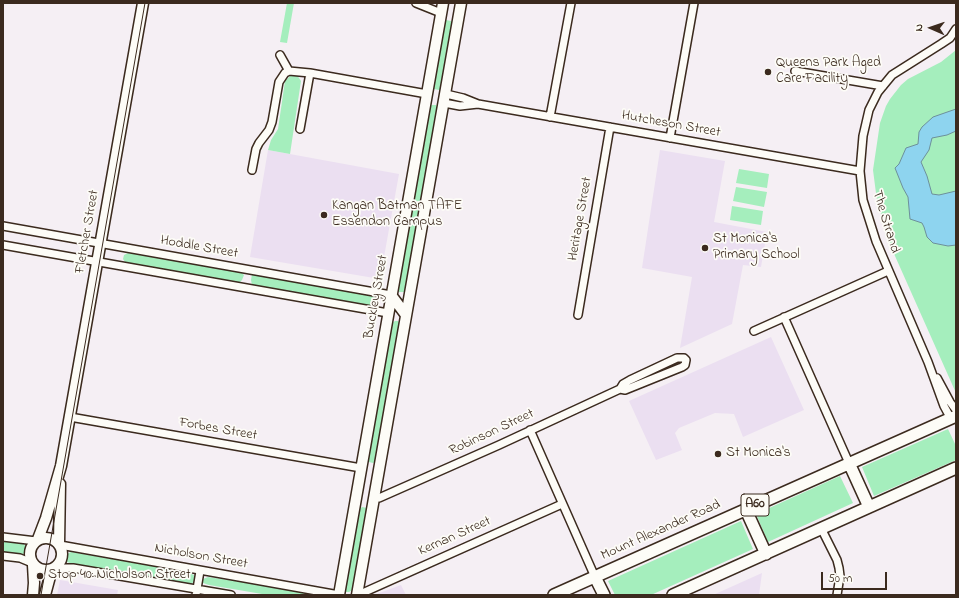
<!DOCTYPE html>
<style>
body{margin:0}
#map{position:relative;width:959px;height:598px;overflow:hidden;background:#f5eff4;font-family:"Indie Flower",sans-serif}
canvas{display:block}
.frame{position:absolute;inset:0;border:4px solid #3b2a1e;pointer-events:none}
.north{position:absolute;left:911px;top:8px;width:40px;height:40px;-webkit-text-stroke:3px #fdfcf7;paint-order:stroke;rotate:272deg;font-size:11px;font-weight:700;line-height:16px;text-align:center;color:#3b2a1e}
.north::after{content:'';display:block;margin:auto;width:14px;height:18px;background:#3b2a1e;clip-path:polygon(50% 0,100% 100%,50% 72%,0 100%)}
.scale{position:absolute;left:821px;top:572px;width:66px;height:18px;box-sizing:border-box;border:2px solid #3b2a1e;border-top:0;padding-left:5px;font-size:12px;line-height:14px;white-space:nowrap;color:#3b2a1e;-webkit-text-stroke:3px #fdfcf7;paint-order:stroke}
</style>
<div id="map">
<canvas width="959" height="598"></canvas>
<div class="frame"></div>
<div class="north">N</div>
<div class="scale">50 m</div>
</div>
<script>
const c = document.querySelector('canvas').getContext('2d');
c.lineJoin = 'round';
function paint(path, color) {
  c.fillStyle = color;
  c.fill(path, 'evenodd');
}
function poly(rows) {
  const path = new Path2D();
  for (const r of rows) {
    if (r.length === 3) {
      path.moveTo(r[0] + r[2], r[1]);
      path.arc(r[0], r[1], r[2], 0, 2 * Math.PI);
      continue;
    }
    path.moveTo(r[0], r[1]);
    for (let i = 2; i < r.length; i += 2) path.lineTo(r[i], r[i + 1]);
  }
  return path;
}
function stroke(path, color, width, dash) {
  c.strokeStyle = color;
  c.lineWidth = width;
  c.lineCap = dash ? 'butt' : 'round';
  c.setLineDash(dash || []);
  c.stroke(path);
}
function write(font, color, halo, rows, align = 'center') {
  c.font = font + ' "Indie Flower",sans-serif';
  c.lineWidth = 3.5;
  c.setLineDash([]);
  c.textBaseline = 'middle';
  c.strokeStyle = halo;
  c.fillStyle = color;
  for (const [text, x, y, turn = 0] of rows) {
    c.save();
    c.translate(x, y);
    c.rotate((+turn || 0) * Math.PI / 180);
    c.textAlign = isNaN(turn) ? turn : align;
    if (halo) c.strokeText(text, 0, 0);
    c.fillText(text, 0, 0);
    c.restore();
  }
}
paint(poly([
 [268,150,399,174,380,279,250,257],
 [660,150,725,161,714,222,767,232,761,267,743,265,732,324,680,348,692,277,642,268],
 [771,337,804,410,743,437,734,414,715,413,679,428,675,433,682,450,656,460,629,401],
 [762,573,759,595,713,595],
 [60,580,118,590,117,595,57,595],
 [401,585,406,595,374,595]
]), '#ebdff1');
paint(poly([
 [287,3,294,3,287,43,280,42],
 [446,20,451,21,453,25,442,87,439,90,434,89,432,85,444,21],
 [956,50,956,393,891,247,877,201,873,170,880,123,886,106,890,99,901,85,908,79,941,62],
 [291,75,297,75,301,81,290,154,268,150,271,140,278,129,285,81],
 [432,105,436,105,438,109,406,289,404,292,399,292,397,288,428,108],
 [739,169,769,174,767,188,736,183],
 [736,187,767,192,764,207,733,201],
 [732,206,763,211,761,225,730,220],
 [128,253,241,272,244,275,242,280,239,283,125,262,123,259,124,255],
 [252,274,257,274,373,295,375,299,374,304,369,306,252,285,251,280],
 [395,321,398,321,401,325,377,461,373,463,369,462,367,459,391,324],
 [948,429,956,446,956,460,874,496,862,467],
 [840,476,853,503,768,542,756,514],
 [362,507,367,508,369,512,353,590,349,592,346,592,344,588,357,511],
 [741,521,753,549,651,595,615,595,608,581],
 [3,540,24,544,26,548,25,553,20,555,3,552],
 [71,552,189,572,195,576,195,581,191,584,70,563,67,562,65,559,67,554],
 [208,577,324,594,268,595,209,585,203,583,203,579]
]), '#a5eebd');
const water = poly([
 [956,109,956,131,947,135,932,138,929,150,921,162,927,176,932,194,939,195,956,191,956,245,948,246,933,243,927,237,924,227,922,223,910,219,908,197,903,188,895,168,899,164,906,148,918,144,919,132,922,127,933,117,956,109]
]);
paint(water, '#8ed4ef');
stroke(water, '#6d909b', 1);
const street = poly([
 [416,3,441,13],
 [280,55,289,71],
 [795,71,883,86],
 [446,94,463,98,478,104,860,171],
 [444,103,460,106,478,104],
 [550,117,571,3],
 [300,129,310,73],
 [670,138,694,3],
 [252,170,256,149,259,143,269,130,272,122,279,82,285,73,289,71,310,73,427,94],
 [3,226,391,295],
 [3,245,388,313],
 [578,315,610,127],
 [784,317,849,463],
 [754,331,888,271],
 [937,378,950,402,956,410],
 [70,417,361,468],
 [951,419,944,406,928,362,876,241,863,200,860,171,863,136,869,110,878,92,892,75,941,44,950,38,956,29],
 [530,430,595,577],
 [374,498,379,498,499,445,620,389,625,390,682,367,685,365,686,360,684,358,677,358,630,380,623,384,620,389],
 [821,528,837,560,839,568,840,576,837,595],
 [3,537,36,541],
 [60,545,339,595],
 [3,556,20,558,32,563],
 [54,568,73,568,231,595],
 [196,595,200,571],
 [358,595,562,504]
]);
const secondary = poly([
 [391,295,406,315],
 [46,554,16],
 [38,539,46,518,61,466,143,3],
 [59,544,60,484],
 [33,565,34,583,33,595],
 [45,595,52,569],
 [339,595,443,3],
 [357,595,461,3]
]);
const primary = poly([
 [849,463,869,507],
 [746,510,766,554],
 [595,577,604,595],
 [554,595,956,416],
 [673,595,956,468]
]);
stroke(street, '#3b2a1e', 10);
stroke(secondary, '#3b2a1e', 13);
stroke(primary, '#3b2a1e', 14);
stroke(street, '#fdfcf7', 7);
stroke(secondary, '#fdfcf7', 10);
stroke(primary, '#fdfcf7', 11);
stroke(poly([
 [41,595,145,3]
]), '#3b2a1e', 1);
for (const [x, y, r, color] of [
 [768,72,4,"#3b2a1e"],
 [324,215,4,"#3b2a1e"],
 [705,248,4,"#3b2a1e"],
 [718,454,4,"#3b2a1e"],
 [40,576,4,"#3b2a1e"]
]) {
  const dot = new Path2D();
  dot.arc(x, y, r, 0, 2 * Math.PI);
  c.fillStyle = color;
  c.fill(dot);
  stroke(dot, '#fdfcf7', 1.5);
}
for (const [x, y, w] of [
 [755,505,28]
]) {
  const box = new Path2D();
  box.roundRect(x - w / 2, y - 11, w, 22, 3);
  c.fillStyle = '#fdfcf7';
  c.fill(box);
  stroke(box, '#3b2a1e', 1);
}
write('bold 13px', '#3b2a1e', null, [
 ["A60",755,505]
]);
write('14px', '#3b2a1e', '#fdfcf7', [
 ["Queens Park Aged",776,64],
 ["Care Facility",776,80],
 ["Kangan Batman TAFE",332,207],
 ["Essendon Campus",332,223],
 ["St Monica's",713,240],
 ["Primary School",713,256],
 ["St Monica's",726,454],
 ["Stop 40: Nicholson Street",48,576]
], 'left');
write('14px', '#3b2a1e', '#fdfcf7', [
 ["Hutcheson Street",671,125,10],
 ["Heritage Street",581,219,-80],
 ["The Strand",885,222,73],
 ["Fletcher Street",88,232,-80],
 ["Hoddle Street",199,248,10],
 ["Buckley Street",377,297,-80],
 ["Forbes Street",218,430,10],
 ["Robinson Street",492,433,-25],
 ["Mount Alexander Road",661,531,-24],
 ["Kernan Street",455,537,-24],
 ["Nicholson Street",201,557,10]
]);
</script>
